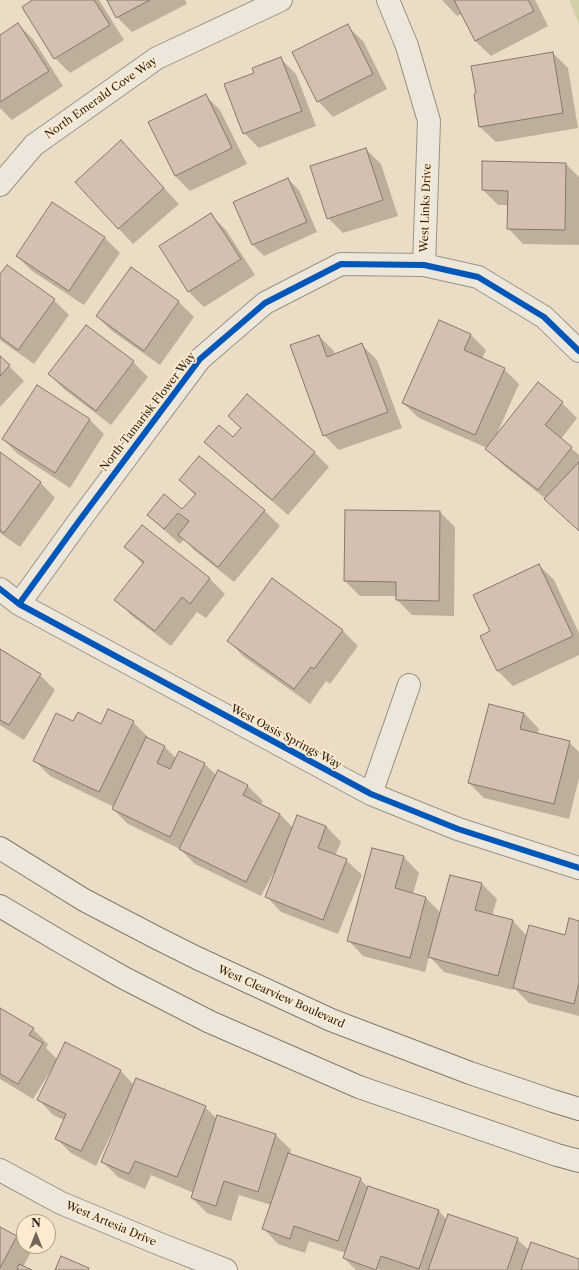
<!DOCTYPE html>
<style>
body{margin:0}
#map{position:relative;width:579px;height:1270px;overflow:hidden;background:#ebddc5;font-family:"Libre Caslon Text",serif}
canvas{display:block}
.north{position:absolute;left:16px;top:1214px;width:40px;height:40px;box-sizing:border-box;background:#fceccf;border:1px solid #ab9c88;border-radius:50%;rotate:0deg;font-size:11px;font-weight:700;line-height:16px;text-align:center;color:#32251d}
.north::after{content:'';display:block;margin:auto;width:14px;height:18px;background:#736558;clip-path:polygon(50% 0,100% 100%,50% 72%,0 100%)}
</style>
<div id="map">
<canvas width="579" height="1270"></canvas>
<div class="north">N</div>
</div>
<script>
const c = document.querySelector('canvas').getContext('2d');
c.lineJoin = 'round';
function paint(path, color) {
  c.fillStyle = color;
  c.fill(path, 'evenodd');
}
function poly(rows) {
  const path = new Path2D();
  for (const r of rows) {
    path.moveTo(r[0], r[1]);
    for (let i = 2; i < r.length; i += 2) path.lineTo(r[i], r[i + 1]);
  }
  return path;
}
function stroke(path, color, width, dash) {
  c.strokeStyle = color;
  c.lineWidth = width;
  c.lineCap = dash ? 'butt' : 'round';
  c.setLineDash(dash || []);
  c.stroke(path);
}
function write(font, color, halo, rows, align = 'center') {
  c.font = font + ' "Libre Caslon Text",serif';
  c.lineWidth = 3.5;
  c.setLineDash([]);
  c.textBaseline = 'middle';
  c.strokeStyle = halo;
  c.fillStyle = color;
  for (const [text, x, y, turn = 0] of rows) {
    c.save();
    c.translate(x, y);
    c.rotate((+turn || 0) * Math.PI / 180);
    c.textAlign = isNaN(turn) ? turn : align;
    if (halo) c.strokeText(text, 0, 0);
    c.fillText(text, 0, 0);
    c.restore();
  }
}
paint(poly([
 [569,0,579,0,579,24]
]), '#d3cfa6');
paint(poly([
 [34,0,99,0,124,40,70,73,55,58],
 [108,0,185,0,187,4,132,32,117,17],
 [442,0,535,0,548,26,491,56,475,41,462,14,457,16],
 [18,24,33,39,63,86,12,120,0,108,0,36],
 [347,26,363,41,387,89,333,117,318,101,294,53],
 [553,53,568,68,578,128,496,142,480,127],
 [281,59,296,74,316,126,259,148,244,133,255,73],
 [205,95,220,110,247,164,190,191,175,176],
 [121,142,179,204,133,244,118,228],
 [366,149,381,164,398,216,343,233,328,218],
 [566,164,579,177,579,245,523,244,508,228,509,205,498,205,483,190],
 [288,179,299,190,317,232,264,256,253,245,235,203],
 [211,215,226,230,255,275,204,307,189,292,160,247],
 [104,237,120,253,84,305,32,271,17,256],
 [131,268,179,302,194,317,160,365,112,331,97,316],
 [0,276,54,300,69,315,34,364,0,340],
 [440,321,471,335,486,350,482,359,504,369,519,384,496,436,562,403,577,418,561,439,579,455,579,531,546,499,502,464,487,448,419,418,403,403],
 [319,336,334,351,335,355,362,345,377,360,402,428,339,450,324,435],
 [0,357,24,381,0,407],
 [133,362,148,377,111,425,64,389,49,374],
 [229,416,314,452,329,467,288,515,221,457,205,442,233,438,242,429],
 [89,419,104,434,70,488,18,454,3,439],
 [0,453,40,482,55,498,20,547,0,533],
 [199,457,265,511,280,526,234,582,194,550,184,539,180,544,164,530,149,515,182,511,195,495,180,480],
 [440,512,455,527,454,616,412,615,397,600,397,596,360,596,345,581],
 [142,526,210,579,225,594,206,618,197,612,171,646,131,615,116,599,143,564,126,547],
 [539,565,554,580,579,633,579,655,513,686,498,671,482,637,491,632],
 [272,580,343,631,358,646,330,684,326,681,310,704,243,656,228,640],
 [0,650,40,675,55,690,24,740,0,725],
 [524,713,539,729,537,735,569,742,579,752,579,778,569,819,484,798,469,783],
 [133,722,148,737,148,739,164,746,176,758,205,764,217,776,219,771,248,786,263,801,261,805,280,814,293,828,326,826,341,842,335,856,346,860,362,875,338,934,281,912,266,896,275,873,274,872,261,896,195,864,180,849,128,824,113,809,114,807,50,776,34,760,73,723,102,725],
 [404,857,419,873,413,894,426,898,441,913,482,884,497,899,492,916,513,921,527,936,565,936,579,922,579,1016,529,1003,514,988,513,990,444,972,429,956,425,972,363,956,348,940],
 [0,1009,33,1029,48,1044,46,1048,57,1059,120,1070,134,1085,205,1107,217,1119,218,1116,276,1135,291,1150,290,1155,360,1179,368,1187,439,1211,447,1220,517,1239,529,1250,579,1260,579,1270,380,1270,361,1263,361,1265,374,1270,356,1270,344,1258,346,1253,309,1241,305,1253,278,1244,263,1228,271,1205,239,1195,231,1221,207,1213,192,1198,194,1193,151,1175,145,1189,118,1177,103,1162,117,1127,115,1126,96,1166,71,1153,56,1138,64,1120,53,1115,38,1099,52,1071,51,1070,33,1099,0,1079],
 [0,1229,16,1237,24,1245,24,1246,31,1252,23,1267,30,1270,0,1270]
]), '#0003');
const building = poly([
 [32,0,94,0,110,25,54,59,22,7,32,0],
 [107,0,150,0,116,18,107,0],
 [454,0,528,0,534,11,475,41,454,0],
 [18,23,49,71,0,102,0,35,18,23],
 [348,24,373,74,317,102,292,52,348,24],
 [553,52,563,113,479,127,474,94,476,93,471,66,553,52],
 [281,57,302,111,243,134,224,84,254,73,252,68,281,57],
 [206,94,232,148,175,176,148,122,206,94],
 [121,140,164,188,118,229,75,182,121,140],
 [366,148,383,200,327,219,310,166,366,148],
 [482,161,566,163,565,230,507,229,508,191,482,190,482,161],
 [288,178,307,222,252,245,233,202,288,178],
 [52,202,105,237,69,291,16,256,52,202],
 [211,213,241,259,188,292,159,246,211,213],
 [7,265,55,299,18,350,0,337,0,274,7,265],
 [131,267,179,301,144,351,96,316,131,267],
 [439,320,471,334,464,350,505,368,475,435,402,403,439,320],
 [86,325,134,361,96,411,48,374,86,325],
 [319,335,327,357,362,343,388,412,323,436,290,345,319,335],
 [0,356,10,365,0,376,0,356],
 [538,382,563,402,545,425,572,447,538,490,485,449,538,382],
 [37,385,90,419,55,473,2,439,37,385],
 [247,394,315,452,272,500,204,442,219,425,233,437,241,428,228,416,247,394],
 [0,452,41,482,4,533,0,530,0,452],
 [199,456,265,510,218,567,178,535,189,521,178,513,164,529,147,515,164,494,182,509,196,494,179,480,199,456],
 [579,462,579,531,544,499,579,462],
 [345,510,440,511,439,601,396,600,396,582,344,581,345,510],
 [142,525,210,578,190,604,182,597,155,631,114,600,144,562,124,547,142,525],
 [539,564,573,636,497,671,480,636,490,631,473,595,539,564],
 [272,578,343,630,314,669,311,667,294,689,227,641,272,578],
 [0,649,41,674,9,725,0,720,0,649],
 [489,704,524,713,520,729,570,741,554,804,468,783,489,704],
 [108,709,134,721,99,792,33,761,56,713,73,721,78,712,101,724,108,709],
 [146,737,165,746,157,763,170,769,179,751,205,763,170,837,112,809,146,737],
 [218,770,248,785,243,795,280,814,246,882,179,849,218,770],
 [297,815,326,826,318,848,347,859,323,920,265,897,297,815],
 [372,848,404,856,395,888,426,897,410,958,347,941,372,848],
 [450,875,482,883,475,910,513,920,498,976,428,957,450,875],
 [569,918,579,921,579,983,574,1004,513,988,529,925,565,935,569,918],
 [0,1008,34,1028,29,1035,43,1043,18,1084,0,1074,0,1008],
 [65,1042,121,1070,81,1151,55,1139,66,1114,37,1100,65,1042],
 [136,1078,206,1106,177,1177,135,1161,129,1174,101,1162,136,1078],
 [217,1115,276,1134,258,1192,224,1181,216,1206,191,1198,217,1115],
 [288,1153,361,1178,338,1241,294,1226,290,1239,262,1229,288,1153],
 [368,1186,439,1210,419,1269,381,1256,376,1270,343,1258,368,1186],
 [448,1214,518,1238,507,1270,428,1270,448,1214],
 [0,1227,17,1236,0,1268,0,1227],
 [531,1242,579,1259,579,1270,521,1270,531,1242],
 [61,1256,89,1268,88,1270,55,1270,61,1256],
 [19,1264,32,1270,17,1270,19,1264]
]);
paint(building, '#d4c0b0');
stroke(building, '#81796c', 1);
const street = poly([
 [388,0,407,46,429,121,424,265],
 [0,185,34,145,157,58,281,0],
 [0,589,19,604,371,794,458,829,579,868],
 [19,604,79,521,200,359,265,303,341,264,424,265,478,277,544,317,579,351],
 [371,794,409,685],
 [0,1170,61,1203,162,1245,226,1270]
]);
const secondary = poly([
 [0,848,84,900,157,938,197,958,331,1020,470,1073,553,1101,579,1109],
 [0,906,66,945,124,978,210,1022,359,1087,557,1155,579,1161]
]);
stroke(street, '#9b9284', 24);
stroke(secondary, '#81796c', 24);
stroke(street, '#ede6da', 22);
stroke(secondary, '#ede6da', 22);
stroke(poly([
 [0,589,19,604,371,794,458,829,579,868],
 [19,604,79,521,200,359,265,303,341,264,424,265,478,277,544,317,579,351]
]), '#0057b8', 6);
write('11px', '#32251d', '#fceccf', [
 ["North Emerald Cove Way",101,98,-35],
 ["West Links Drive",426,208,-88],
 ["North Tamarisk Flower Way",148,412,-52],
 ["West Oasis Springs Way",286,737,28],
 ["West Clearview Boulevard",281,997,24],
 ["West Artesia Drive",111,1224,23]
]);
</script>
